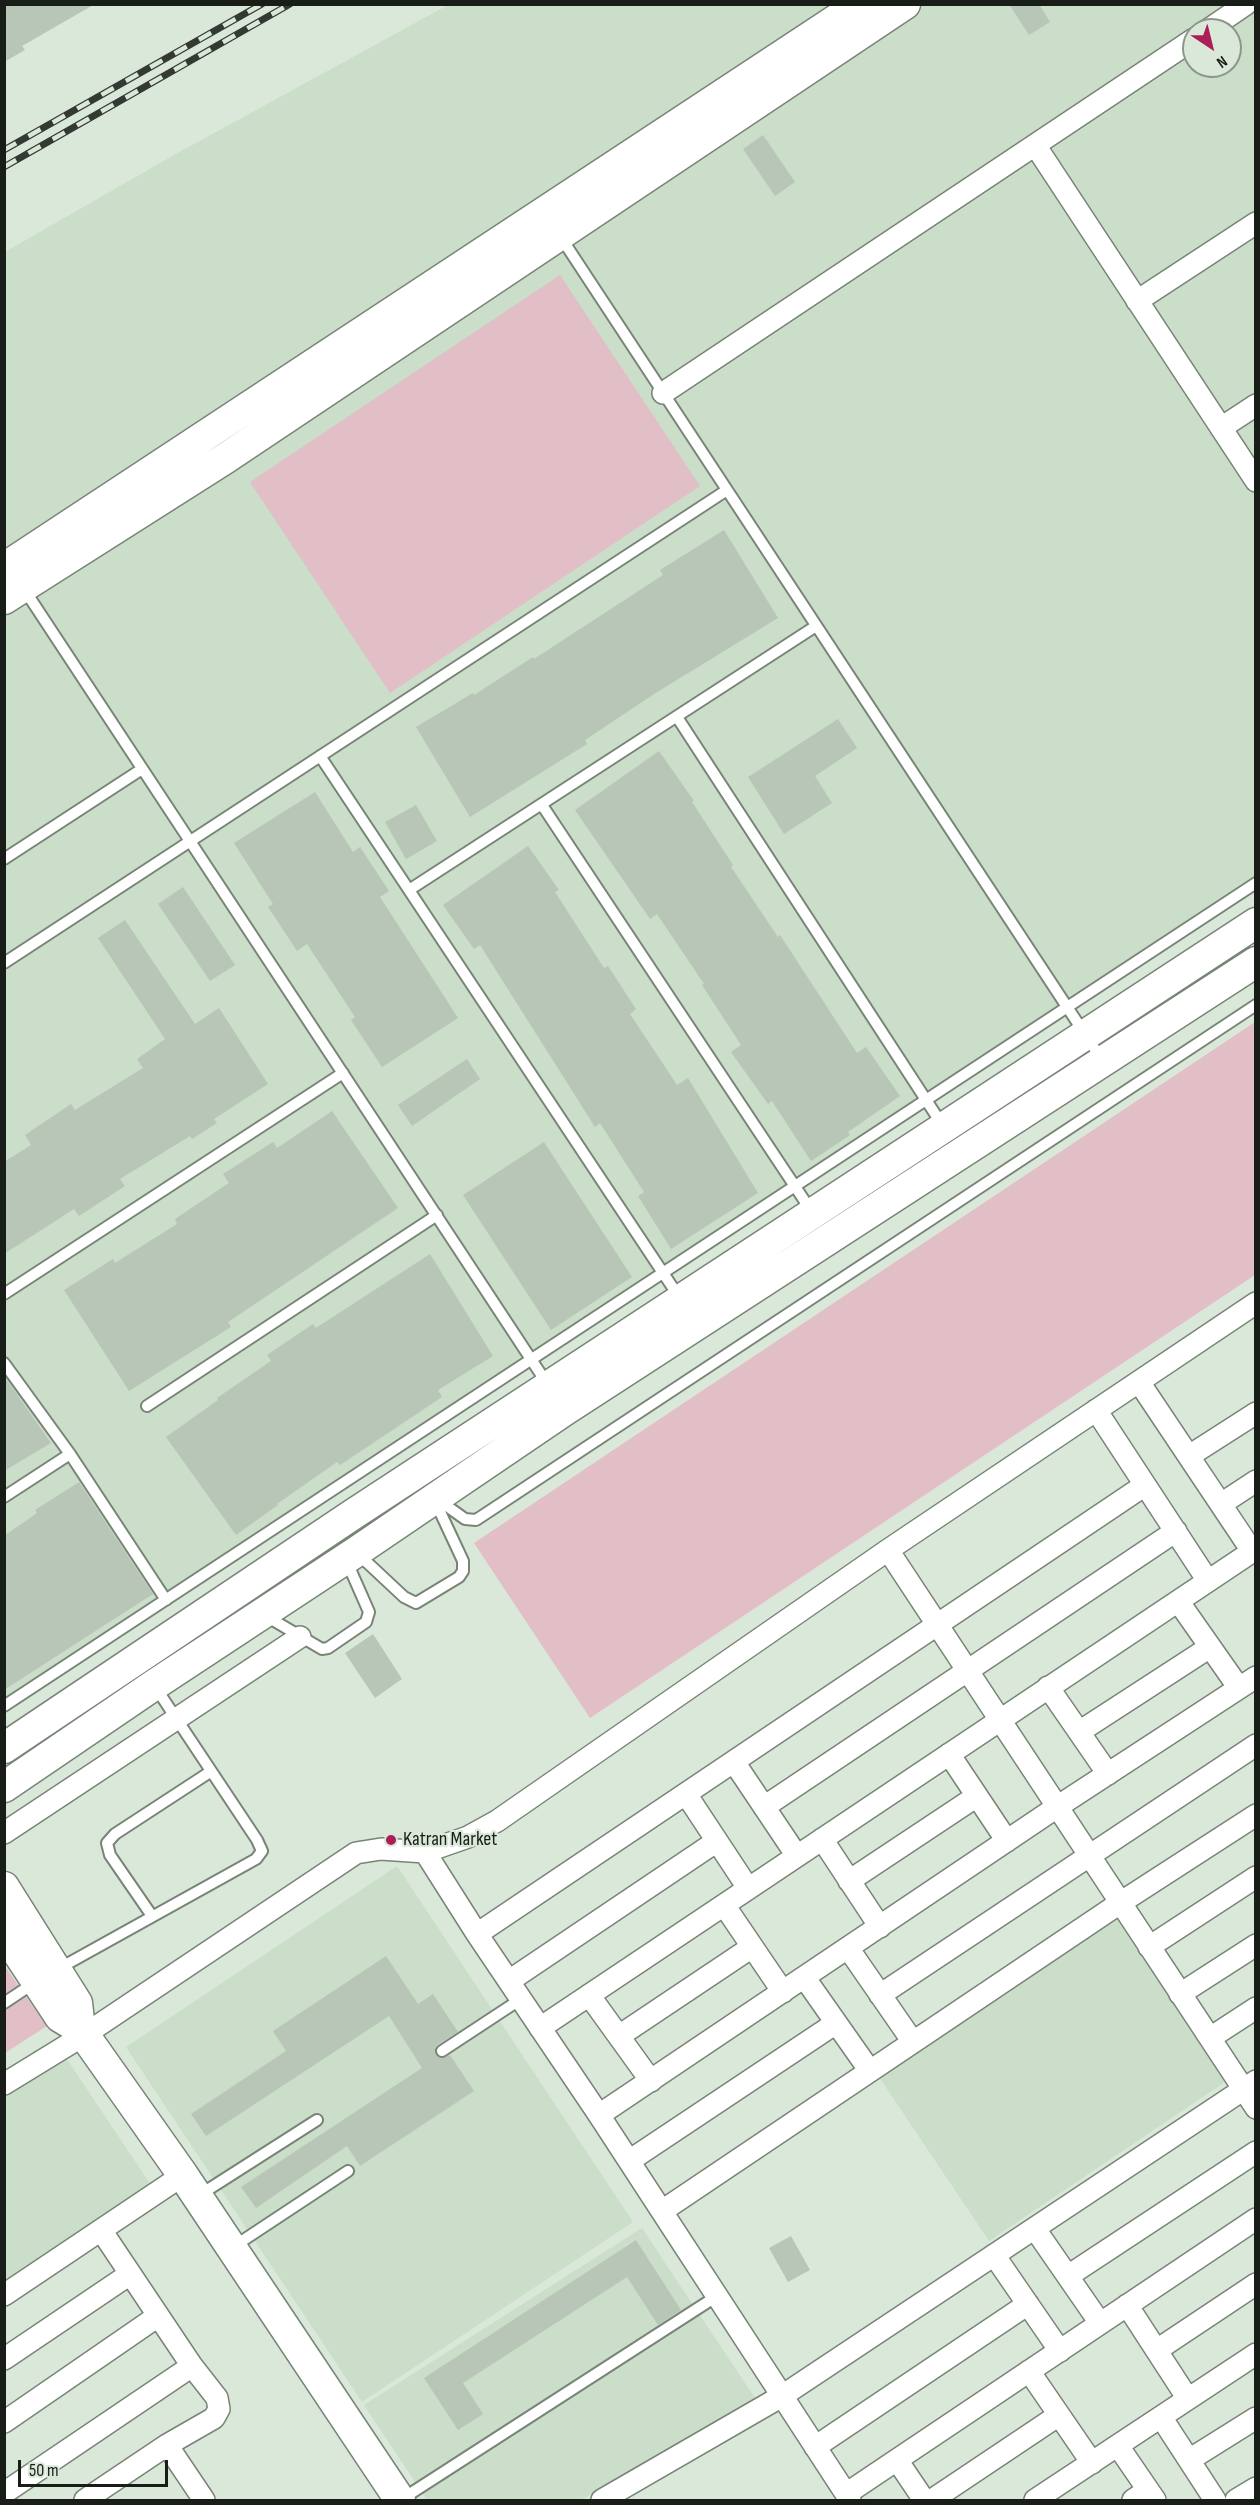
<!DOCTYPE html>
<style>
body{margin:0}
#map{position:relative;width:1260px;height:2505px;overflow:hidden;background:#dae8d9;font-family:"Sofia Sans Condensed",sans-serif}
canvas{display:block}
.frame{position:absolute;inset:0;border:6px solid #181d17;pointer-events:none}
.north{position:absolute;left:1182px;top:18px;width:60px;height:60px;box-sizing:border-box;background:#dae8d9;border:2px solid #8c978b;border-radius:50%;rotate:145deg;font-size:16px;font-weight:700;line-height:24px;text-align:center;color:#181d17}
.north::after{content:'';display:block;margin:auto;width:21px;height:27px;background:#ac1e58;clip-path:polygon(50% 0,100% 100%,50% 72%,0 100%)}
.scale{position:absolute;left:18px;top:2460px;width:150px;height:27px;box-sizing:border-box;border:3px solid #181d17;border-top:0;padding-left:8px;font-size:18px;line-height:21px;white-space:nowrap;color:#181d17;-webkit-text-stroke:4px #dae8d9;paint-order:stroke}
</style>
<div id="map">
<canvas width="1260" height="2505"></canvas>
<div class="frame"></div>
<div class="north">N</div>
<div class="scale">50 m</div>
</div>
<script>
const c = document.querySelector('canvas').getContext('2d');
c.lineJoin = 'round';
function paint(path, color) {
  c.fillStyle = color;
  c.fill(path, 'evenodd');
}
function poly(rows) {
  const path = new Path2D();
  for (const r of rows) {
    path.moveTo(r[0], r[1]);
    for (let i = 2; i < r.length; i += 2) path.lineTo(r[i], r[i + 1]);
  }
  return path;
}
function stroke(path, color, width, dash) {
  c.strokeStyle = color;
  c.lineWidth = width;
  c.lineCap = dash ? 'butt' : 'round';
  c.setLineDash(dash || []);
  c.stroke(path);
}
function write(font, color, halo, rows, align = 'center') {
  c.font = font + ' "Sofia Sans Condensed",sans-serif';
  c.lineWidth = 4.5;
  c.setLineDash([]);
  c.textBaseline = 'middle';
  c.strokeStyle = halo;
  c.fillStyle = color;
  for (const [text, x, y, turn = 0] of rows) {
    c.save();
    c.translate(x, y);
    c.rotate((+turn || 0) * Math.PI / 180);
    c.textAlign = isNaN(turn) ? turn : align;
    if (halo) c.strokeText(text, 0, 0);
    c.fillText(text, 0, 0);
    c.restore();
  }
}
paint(poly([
 [448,5,1255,5,1255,875,5,1702,5,252,174,155],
 [1194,30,1230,30,1230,66,1194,66],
 [397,1866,633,2222,362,2402,126,2047],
 [1116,1913,1228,2080,989,2241,877,2074],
 [64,2055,153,2188,5,2286,5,2094],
 [642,2228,757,2401,581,2500,427,2500,364,2405]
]), '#cadec9');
paint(poly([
 [560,275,700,486,390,693,250,482],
 [1255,1022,1255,1275,590,1718,474,1543],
 [4,1965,47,2026,5,2053,4,2053]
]), '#e2bec6');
paint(poly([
 [4,4,95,4,22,46,25,50,4,62],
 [1009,4,1039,4,1050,22,1029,35],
 [763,135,795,182,775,196,743,149],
 [724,530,778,618,654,694,585,740,587,744,470,817,416,727,473,693,474,695,533,657,534,659,663,575,660,570],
 [838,719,857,748,815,776,832,803,784,834,748,777],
 [659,751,694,801,692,802,733,865,731,867,778,937,780,935,857,1053,866,1047,900,1096,848,1132,850,1135,811,1161,772,1101,768,1104,731,1052,741,1045,702,985,704,984,657,914,650,919,575,810],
 [315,792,353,852,360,847,389,891,380,897,458,1018,382,1067,351,1020,355,1017,307,944,297,951,268,907,273,904,234,843],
 [416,805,437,841,406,859,385,822],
 [528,846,559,890,555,892,604,968,608,966,636,1009,630,1014,677,1085,688,1078,758,1193,671,1249,638,1196,644,1192,600,1123,595,1127,480,945,474,949,443,905],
 [183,887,235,965,210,981,158,904],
 [125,920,195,1024,219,1008,268,1084,214,1119,217,1123,192,1139,190,1136,120,1179,125,1186,79,1216,74,1209,4,1254,4,1162,31,1145,25,1135,71,1104,75,1110,143,1068,137,1059,165,1039,98,938],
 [467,1059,480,1079,412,1126,398,1105],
 [332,1111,398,1208,228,1322,231,1327,129,1391,64,1290,113,1259,115,1263,177,1224,175,1219,229,1183,223,1174,273,1142,277,1148],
 [544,1142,632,1277,551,1330,463,1195],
 [430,1254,493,1356,438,1390,442,1397,340,1465,337,1462,277,1504,278,1505,236,1535,166,1437,218,1400,217,1398,271,1361,267,1355,313,1324,316,1328],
 [4,1376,51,1443,4,1471],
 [79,1482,153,1594,4,1690,4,1536,37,1513,35,1510],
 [373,1634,402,1679,375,1698,345,1653],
 [386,1956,418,2004,433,1994,458,2032,437,2045,435,2052,442,2058,450,2055,474,2091,360,2166,347,2146,256,2208,241,2187,422,2068,389,2016,206,2136,191,2114,286,2051,273,2031],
 [791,2236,810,2270,788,2282,769,2248],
 [636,2240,681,2310,658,2325,627,2277,463,2383,483,2414,458,2430,424,2378]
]), '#b8c6b7');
const lane = poly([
 [560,236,1102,1060],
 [24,589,548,1385],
 [677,717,943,1126],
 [320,756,679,1297],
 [542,805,812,1212],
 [4,859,142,769],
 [409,890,816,626],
 [4,963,727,490],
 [4,1294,343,1073],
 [4,1363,70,1454,166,1600],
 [147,1406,437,1215],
 [4,1497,70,1454],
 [437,1499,465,1519,476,1520,1256,1005],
 [357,1553,404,1597,416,1603,459,1577,463,1571,463,1561,435,1501],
 [266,1616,322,1649,328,1648,366,1622,369,1612,347,1562],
 [4,1706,1256,883],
 [152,1916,110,1855,107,1843,115,1834,210,1772],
 [58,1969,256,1859,262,1851,257,1840,154,1685],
 [4,2003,34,1983],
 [442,2051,521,1999],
 [198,2196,317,2120],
 [233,2247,348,2171],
 [402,2499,717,2296]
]);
const street = poly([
 [1208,30,1246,4],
 [1035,145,1256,481],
 [1137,301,1256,223],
 [663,393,1194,39],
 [1221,428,1256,405],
 [1139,1382,1252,1551],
 [1096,1410,1208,1581],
 [1189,1456,1256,1413],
 [1221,1504,1256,1481],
 [888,1550,1256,2108],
 [1178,1601,1239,1688],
 [1048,1687,1108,1774],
 [1079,1732,1210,1647],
 [949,1754,1007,1841],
 [734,1762,797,1856],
 [686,1794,748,1888],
 [764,1807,1176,1531],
 [4,1833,300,1637],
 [822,1839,880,1927],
 [425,1852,477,1934,599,2115,850,2500],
 [849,1881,977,1796],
 [724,1905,783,1992],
 [477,1934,1145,1485],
 [1149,1947,1256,1877],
 [848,1948,913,2042],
 [804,1977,870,2071],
 [509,1981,717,1841],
 [1180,1994,1256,1945],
 [589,1995,651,2081],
 [880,1995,1256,1745],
 [540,2028,1256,1549],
 [619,2036,752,1947],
 [1210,2038,1256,2008],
 [4,2084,84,2035,356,1853,381,1849,425,1852,468,1837,497,1821,888,1550,1256,1303],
 [599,2115,1057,1807,1256,1677],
 [629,2161,836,2023],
 [662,2211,1120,1903,1256,1815],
 [1035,2229,1100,2323],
 [994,2255,1060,2351],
 [1068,2276,1256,2152],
 [4,2295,183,2175],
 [1127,2305,1188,2399],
 [1157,2350,1256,2284],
 [4,2359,130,2274],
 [1029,2371,1092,2463],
 [1161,2417,1215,2500],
 [4,2422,158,2316],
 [167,2445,204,2500],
 [1118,2446,1155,2500],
 [815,2447,1028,2304],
 [897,2460,924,2500],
 [1189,2460,1256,2418],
 [4,2493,192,2366],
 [846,2494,1256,2219],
 [85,2500,167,2445,214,2418,219,2409,217,2398,192,2366,101,2230],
 [602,2500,782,2396,1256,2081],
 [932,2500,1059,2415],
 [1035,2500,1256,2354],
 [1133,2500,1148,2490],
 [1236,2500,1256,2488]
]);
const secondary = poly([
 [4,568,860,4],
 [4,599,226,458,905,4],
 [4,1748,352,1515,1256,923],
 [4,1787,154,1685,356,1552,565,1410,1256,962],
 [4,1887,77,2003,80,2029],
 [4,1932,60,2017,80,2029,183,2175,400,2500]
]);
stroke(lane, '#778476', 14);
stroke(street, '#778476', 24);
stroke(secondary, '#778476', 33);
stroke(lane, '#fff', 10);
stroke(street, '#fff', 21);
stroke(secondary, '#fff', 30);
const rail = poly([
 [4,150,262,4],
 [4,167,290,4]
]);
stroke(rail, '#343a33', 7);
stroke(rail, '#dae8d9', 4.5, [14]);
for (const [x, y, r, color] of [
 [391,1840,6,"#ac1e58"]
]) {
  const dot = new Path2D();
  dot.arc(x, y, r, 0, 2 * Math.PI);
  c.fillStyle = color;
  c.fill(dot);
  stroke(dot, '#dae8d9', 2);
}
write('20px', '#181d17', '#dae8d9', [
 ["Katran Market",403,1840]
], 'left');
</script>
